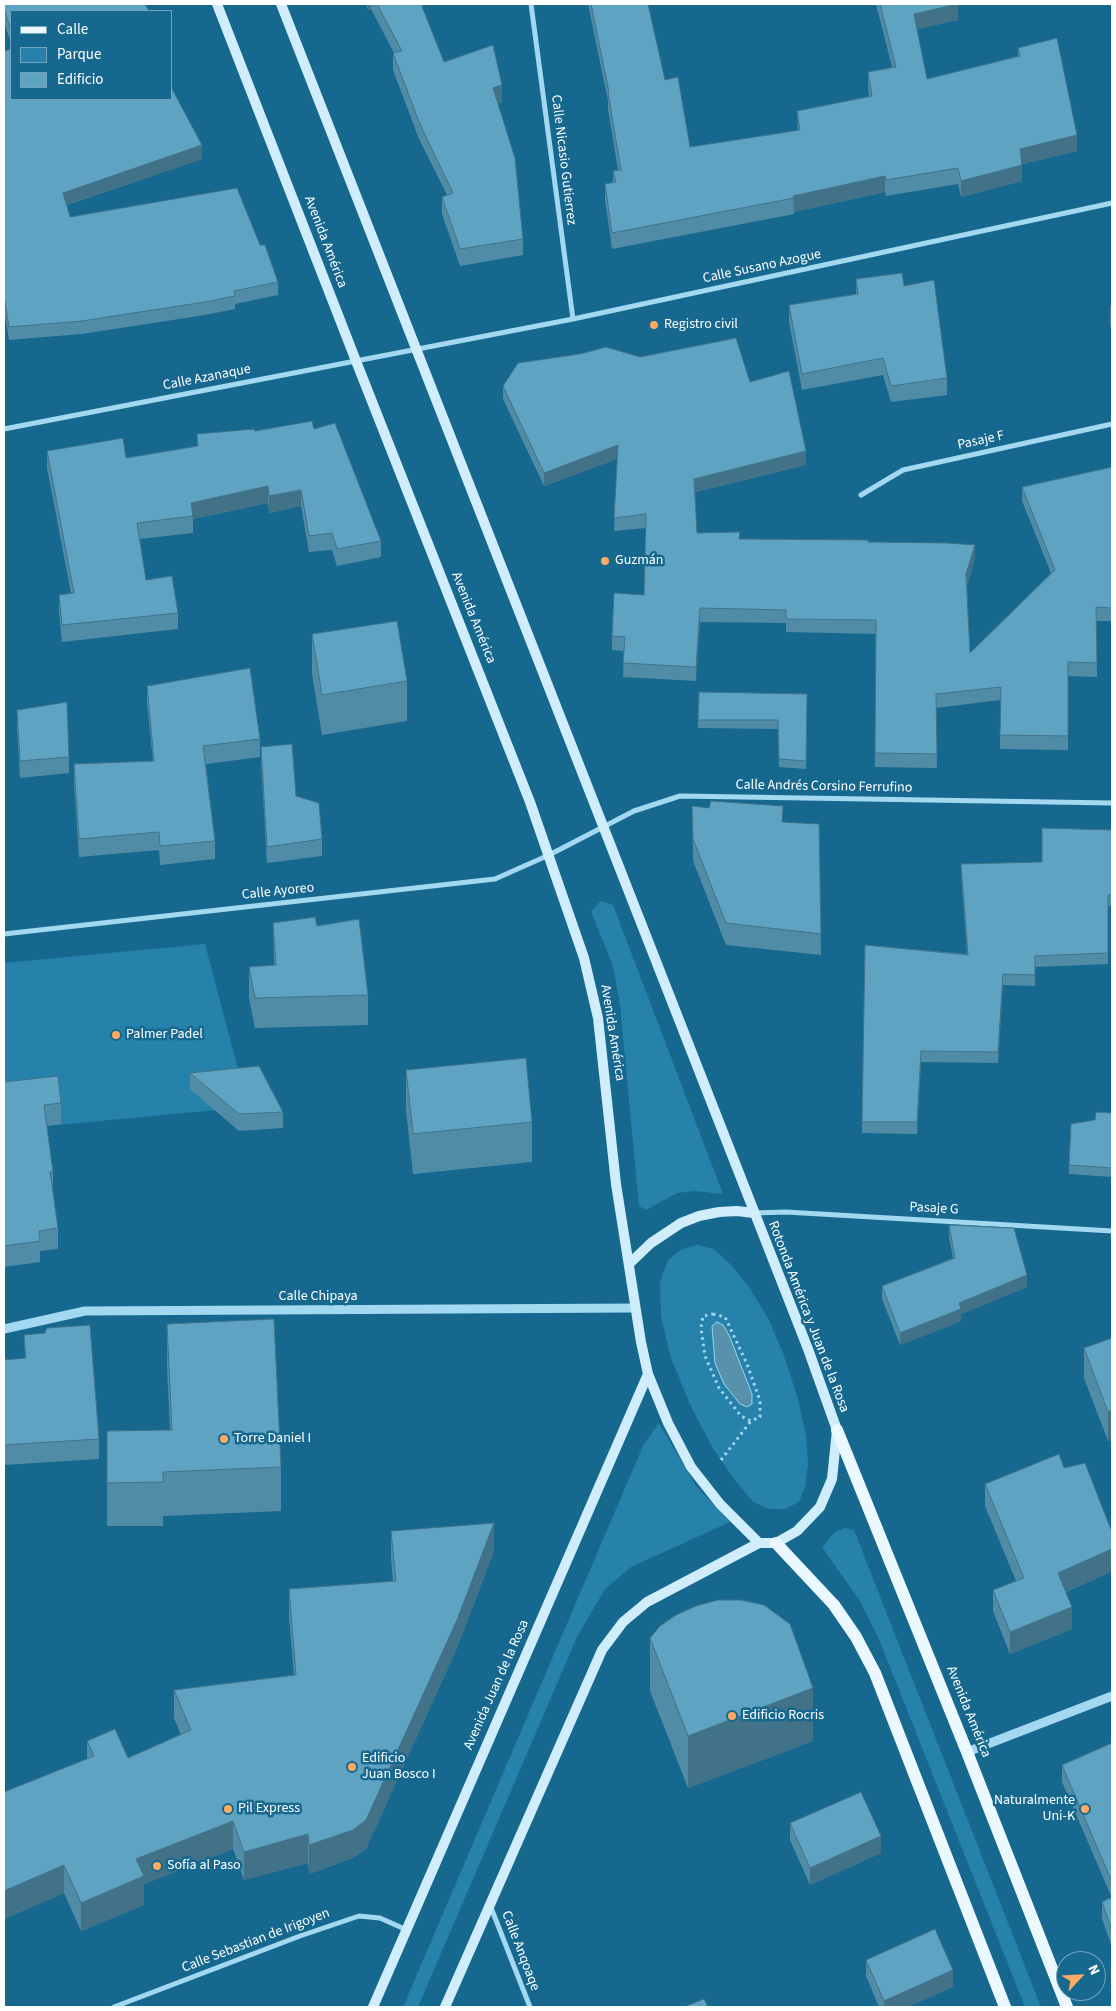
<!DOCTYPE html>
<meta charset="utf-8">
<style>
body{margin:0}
#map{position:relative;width:1116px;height:2011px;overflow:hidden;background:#16688f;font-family:"Source Sans 3",sans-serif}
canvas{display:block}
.frame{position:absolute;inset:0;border:5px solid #fff;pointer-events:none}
.legend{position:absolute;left:10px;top:10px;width:162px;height:90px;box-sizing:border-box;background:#16688f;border:1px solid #73a4bc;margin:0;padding:6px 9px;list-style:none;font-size:15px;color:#fff}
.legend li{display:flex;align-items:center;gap:10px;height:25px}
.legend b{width:25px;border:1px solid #73a4bc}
.north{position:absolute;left:1056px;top:1951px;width:50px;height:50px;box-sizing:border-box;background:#16688f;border:1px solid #73a4bc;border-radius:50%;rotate:65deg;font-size:14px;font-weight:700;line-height:20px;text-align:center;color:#fff}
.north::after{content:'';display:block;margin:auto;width:18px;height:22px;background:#ffab61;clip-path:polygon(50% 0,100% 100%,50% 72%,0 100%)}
</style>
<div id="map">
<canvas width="1116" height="2011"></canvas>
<div class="frame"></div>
<ul class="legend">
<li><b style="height:6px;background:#ebf8ff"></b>Calle</li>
<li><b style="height:14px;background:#2682ab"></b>Parque</li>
<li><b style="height:14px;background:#5ea3c2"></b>Edificio</li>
</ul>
<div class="north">N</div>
</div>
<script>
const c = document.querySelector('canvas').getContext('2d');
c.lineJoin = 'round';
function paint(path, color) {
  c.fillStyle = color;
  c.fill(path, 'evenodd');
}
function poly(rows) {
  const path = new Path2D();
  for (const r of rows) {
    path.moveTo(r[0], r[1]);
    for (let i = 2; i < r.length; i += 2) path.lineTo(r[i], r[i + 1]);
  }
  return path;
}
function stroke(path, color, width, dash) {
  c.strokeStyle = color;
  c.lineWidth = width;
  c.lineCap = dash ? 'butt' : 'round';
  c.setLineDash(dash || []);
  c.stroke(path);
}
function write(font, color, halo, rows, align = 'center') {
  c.font = font + ' "Source Sans 3",sans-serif';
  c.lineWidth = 5;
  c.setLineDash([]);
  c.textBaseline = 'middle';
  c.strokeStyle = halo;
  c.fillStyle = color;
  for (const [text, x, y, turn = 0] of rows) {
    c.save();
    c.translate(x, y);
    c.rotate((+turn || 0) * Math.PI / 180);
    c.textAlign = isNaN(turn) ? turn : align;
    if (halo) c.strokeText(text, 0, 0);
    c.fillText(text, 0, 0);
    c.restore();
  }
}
paint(poly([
 [601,901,613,905,723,1194,695,1191,677,1193,646,1210,639,1206,620,1005,613,966,591,911],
 [205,944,248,1107,4,1130,4,963],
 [698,1245,714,1249,731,1265,749,1287,769,1320,784,1356,798,1399,806,1436,808,1464,805,1487,799,1502,785,1509,769,1509,753,1502,734,1479,714,1450,692,1409,671,1358,661,1316,660,1282,668,1260,682,1249],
 [659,1423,696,1486,730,1522,631,1567,605,1589,577,1637,418,2007,403,2007,643,1446],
 [845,1528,854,1530,1041,2007,1025,2007,878,1637,860,1601,822,1547,835,1532]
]), '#2682ab');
const water = poly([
 [717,1322,723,1325,729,1335,752,1394,752,1404,747,1407,740,1404,724,1384,715,1363,712,1326,717,1322]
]);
paint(water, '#5891ac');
stroke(water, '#95d7f2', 1);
stroke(poly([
 [713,1314,725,1317,747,1364,760,1401,760,1417,751,1421,741,1416,719,1388,705,1356,701,1328,703,1316,713,1314],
 [721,1460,751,1421]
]), '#a2d8f0', 3, [2.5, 4]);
stroke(poly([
 [531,4,573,319],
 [4,429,573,319,1112,203],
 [861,495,903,470,1112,424],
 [4,934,495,879,549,855,634,811,680,796,1112,803],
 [754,1213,786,1212,1112,1231],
 [490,1905,530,2007],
 [114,2007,300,1936,359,1916,380,1918,407,1930]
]), '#a2d8f0', 5);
stroke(poly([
 [4,1329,85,1311,635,1308],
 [967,1752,1112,1696]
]), '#a2d8f0', 9);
stroke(poly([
 [217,4,356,361,530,802,584,958,598,1018,616,1184,641,1342,648,1374,668,1423,691,1467,720,1504,759,1543,776,1543,797,1531,820,1507,832,1479,837,1430,808,1349,281,4],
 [629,1264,651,1243,681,1223,699,1216,719,1212,737,1211,754,1213],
 [373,2007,648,1374],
 [445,2007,602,1650,623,1622,647,1602,759,1543]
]), '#d0edfb', 10);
stroke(poly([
 [837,1430,967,1752,1067,2007],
 [776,1543,834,1605,856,1637,875,1673,1005,2007]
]), '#ebf8ff', 12);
paint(poly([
 [4,4,11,11,11,43,4,22],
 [366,4,423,4,423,7,422,7,444,62,502,102,498,103,523,239,523,255,460,266,442,214,442,197,447,195,419,139,393,70,393,53,394,53,371,9,368,10],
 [588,4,648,4,665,80,690,147,798,131,797,111,869,97,868,88,868,72,892,67,876,4,958,4,958,20,917,29,927,79,1018,56,1018,48,1077,151,1022,164,1022,181,961,197,958,184,886,196,885,192,794,212,794,214,612,249,605,200,605,184,613,182,613,171,618,170,608,109,608,101],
 [4,51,202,159,67,205,70,217,260,245,278,282,278,295,235,304,235,309,205,315,82,334,9,340,4,309],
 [1112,246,1112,268,1111,262,1111,247],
 [856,279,904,286,947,378,947,395,891,402,883,375,802,390,789,322,789,305,856,294],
 [1112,306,1112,334,1110,323,1110,307],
 [640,357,750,382,806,465,695,492,697,533,740,539,868,542,975,558,967,586,970,653,1051,573,1022,501,1022,487,1112,467,1112,621,1096,621,1097,677,1068,676,1068,750,1000,749,1000,700,936,708,937,768,875,767,876,634,786,632,786,623,700,622,696,681,623,677,624,651,612,650,612,636,644,595,646,528,614,531,617,459,544,486,503,399,503,386],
 [314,429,381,541,381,557,337,566,332,550,309,552,301,506,269,513,268,503,193,519,193,533,140,539,146,580,178,613,178,629,62,642,59,612,59,595,71,593,47,468,47,451,126,458,197,446,197,434],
 [312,634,407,681,407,721,322,735,312,674],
 [147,686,260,739,260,757,206,764,215,841,215,859,160,865,159,850,79,857,74,783,74,764,153,761,147,704],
 [807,694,806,769,779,767,778,729,698,728,698,720],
 [17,710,69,757,69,773,20,778,17,727],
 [261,747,296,796,322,839,322,856,267,863,261,764],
 [692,806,783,822,819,824,821,955,726,945,693,861],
 [1112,830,1112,906,1108,906,1108,964,1035,967,1035,986,1003,985,998,1063,921,1062,917,1134,862,1133,865,945,967,954,961,875,961,864,1042,862],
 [273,923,317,926,368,995,368,1025,255,1028,249,998,249,967,274,965],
 [406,1070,532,1122,532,1162,413,1174,406,1110],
 [190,1073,283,1112,283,1128,239,1131,190,1089],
 [4,1082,61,1103,61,1124,47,1126,53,1172,53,1193,58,1228,58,1249,40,1251,40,1262,4,1267],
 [1112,1113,1112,1177,1069,1174,1069,1165,1095,1120],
 [949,1225,1027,1287,961,1314,961,1321,900,1345,882,1299,882,1286,953,1258,949,1237],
 [167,1324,281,1467,281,1511,163,1516,163,1526,107,1526,107,1431,170,1430,167,1367],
 [24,1335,99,1439,99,1459,4,1465,4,1360,25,1358],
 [1112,1338,1112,1440,1108,1441,1084,1378,1084,1348],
 [1064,1468,1112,1532,1112,1571,1066,1592,1072,1629,1010,1654,993,1611,993,1590,1016,1581,985,1506,985,1484],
 [391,1531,494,1551,457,1648,366,1849,353,1858,309,1874,308,1863,244,1880,233,1849,144,1884,144,1905,81,1931,64,1893,4,1919,87,1759,87,1741,128,1758,181,1735,174,1718,174,1690,294,1675,289,1618,289,1589,393,1582,391,1559],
 [650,1638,813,1741,688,1788,650,1691],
 [1112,1743,1112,1947,1102,1919,1102,1902,1112,1898,1062,1782,1062,1765],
 [790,1823,881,1853,810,1885,790,1840],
 [866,1960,953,1987,907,2007,879,2007,866,1976]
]), '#518ca7');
paint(poly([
 [368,4,371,4,371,9,368,10],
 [958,4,958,20,914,30,914,14],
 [502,85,502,102,493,104,493,88],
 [1077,135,1077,151,1020,165,1020,149],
 [202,145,202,159,63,206,63,193],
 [1022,165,1022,181,961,197,961,181],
 [885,176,885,192,794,212,793,196],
 [618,445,618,459,544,486,544,473],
 [806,451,806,465,694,492,694,479],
 [268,486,268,503,193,519,191,503],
 [301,490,301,506,269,513,269,496],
 [975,545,975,558,966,588,966,574],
 [700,608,700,622,696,681,696,667],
 [1003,974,1003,985,998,1063,998,1052],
 [921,1051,921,1062,917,1134,917,1122],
 [1027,1275,1027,1287,961,1314,961,1321,900,1345,900,1333,959,1303],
 [1112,1410,1112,1440,1108,1441,1108,1412],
 [494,1523,494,1551,457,1648,366,1849,353,1858,309,1874,309,1845],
 [1112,1549,1112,1571,1058,1595,1058,1573],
 [1072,1607,1072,1629,1010,1654,1010,1632],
 [813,1688,813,1741,688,1788,688,1736],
 [233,1821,233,1849,144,1884,144,1905,81,1931,81,1903,136,1859],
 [308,1834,308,1863,244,1880,244,1852],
 [881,1836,881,1853,810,1885,810,1868],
 [64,1865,64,1893,4,1919,4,1891],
 [953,1970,953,1987,907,2007,884,2007,884,2001]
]), '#427288');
const building = poly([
 [4,4,145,4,149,11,11,11,11,30,4,9,4,4],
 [377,4,421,4,444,62,493,45,502,85,493,88,515,158,523,239,460,249,442,197,453,193,419,122,393,53,402,51,377,4],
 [591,4,648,4,665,80,678,77,690,147,800,130,797,111,872,96,868,72,896,67,880,4,958,4,914,14,927,79,1020,56,1018,48,1057,38,1077,135,1020,149,1022,165,961,181,958,168,886,180,885,176,793,196,794,198,612,233,605,184,616,182,613,171,621,170,608,93,609,92,591,4],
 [11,49,11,99,171,99,171,87,202,145,63,193,70,217,237,188,260,245,265,245,278,282,234,291,235,296,205,302,82,321,9,327,4,296,4,51,11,49],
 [902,273,904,286,934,280,947,378,891,386,883,358,802,374,789,305,858,294,856,279,902,273],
 [1112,306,1112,318,1110,307,1112,306],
 [736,338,750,382,789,371,806,451,694,479,697,533,740,532,739,539,868,540,868,542,948,543,975,545,966,574,970,653,1055,570,1022,487,1112,467,1112,608,1096,607,1097,663,1068,662,1068,736,1000,735,1001,687,936,694,937,754,875,753,876,620,786,619,786,610,700,608,696,667,623,663,625,637,612,636,614,593,644,595,646,514,614,518,618,445,544,473,503,386,518,363,580,354,606,347,640,357,736,338],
 [312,421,314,429,335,423,381,541,337,549,332,533,309,536,301,490,269,496,268,486,191,503,193,516,137,523,146,580,172,576,178,613,62,625,59,595,74,593,47,451,123,438,126,458,198,446,197,434,254,429,255,431,312,421],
 [397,621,407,681,322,695,312,634,397,621],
 [250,668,260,739,203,746,215,841,160,846,159,832,79,839,74,764,154,761,147,686,250,668],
 [699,692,807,694,806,761,779,759,778,720,698,720,699,692],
 [67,702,69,757,20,761,17,710,67,702],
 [292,744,296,796,319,803,322,839,267,847,261,747,292,744],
 [711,801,783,806,782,822,819,824,821,934,726,923,693,839,692,806,709,808,711,801],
 [1042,828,1112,830,1112,895,1108,895,1108,953,1035,956,1035,975,1003,974,998,1052,921,1051,917,1122,862,1122,865,945,968,955,961,864,1042,862,1042,828],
 [315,917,317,926,359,919,368,995,255,998,249,967,276,965,273,923,315,917],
 [526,1058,532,1122,413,1134,406,1070,526,1058],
 [259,1066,283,1112,239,1114,190,1073,259,1066],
 [58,1076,61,1103,44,1105,53,1172,50,1172,58,1228,39,1231,40,1241,4,1246,4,1082,58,1076],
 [1096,1112,1112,1113,1112,1168,1069,1165,1071,1124,1095,1120,1096,1112],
 [949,1225,1014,1228,1027,1275,959,1303,961,1309,900,1333,882,1286,955,1258,949,1225],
 [274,1319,281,1467,163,1472,163,1482,107,1483,107,1431,172,1430,167,1324,274,1319],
 [90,1325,99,1439,4,1445,4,1360,26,1358,24,1335,45,1333,47,1328,90,1325],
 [1112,1338,1112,1410,1108,1412,1084,1348,1112,1338],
 [1059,1454,1064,1468,1085,1463,1112,1532,1112,1549,1058,1573,1072,1607,1010,1632,993,1590,1024,1578,985,1484,1059,1454],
 [494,1523,457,1620,366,1820,353,1830,309,1845,308,1834,244,1852,233,1821,136,1859,144,1876,81,1903,64,1865,4,1891,4,1792,94,1756,87,1741,115,1729,128,1758,191,1730,174,1690,296,1675,289,1589,396,1581,391,1531,494,1523],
 [718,1600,741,1600,764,1605,790,1624,813,1688,688,1736,650,1638,660,1626,676,1615,696,1606,718,1600],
 [1112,1743,1112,1882,1062,1765,1112,1743],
 [861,1792,881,1836,810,1868,790,1823,861,1792],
 [1112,1897,1112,1930,1102,1902,1112,1897],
 [935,1929,953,1970,884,2001,866,1960,935,1929],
 [704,1999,708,2007,684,2007,704,1999]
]);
paint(building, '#5ea3c2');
stroke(building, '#427288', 1);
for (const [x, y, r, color] of [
 [654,325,5,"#ffab61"],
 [605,561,5,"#ffab61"],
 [116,1035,5,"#ffab61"],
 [224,1439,5,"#ffab61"],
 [732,1716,5,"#ffab61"],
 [352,1767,5,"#ffab61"],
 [228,1809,5,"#ffab61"],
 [1085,1809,5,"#ffab61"],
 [157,1866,5,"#ffab61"]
]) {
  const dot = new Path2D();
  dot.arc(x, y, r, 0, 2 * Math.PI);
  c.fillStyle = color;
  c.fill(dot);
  stroke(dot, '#16688f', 2);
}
write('14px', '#fff', '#16688f', [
 ["Calle Nicasio Gutierrez",563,160,83],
 ["Avenida América",325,242,69],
 ["Calle Susano Azogue",762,267,-12],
 ["Calle Azanaque",207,378,-11],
 ["Pasaje F",981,441,-12],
 ["Avenida América",473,618,68],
 ["Calle Andrés Corsino Ferrufino",824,787,1],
 ["Calle Ayoreo",278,892,-6],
 ["Avenida América",612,1033,81],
 ["Pasaje G",934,1209,3],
 ["Calle Chipaya",318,1297],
 ["Rotonda América y Juan de la Rosa",808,1317,69],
 ["Avenida Juan de la Rosa",497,1685,-66],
 ["Avenida América",968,1712,68],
 ["Calle Sebastian de Irigoyen",256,1941,-21],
 ["Calle Anqoaqe",520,1951,69]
]);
write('14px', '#fff', '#16688f', [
 ["Registro civil",664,325],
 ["Guzmán",615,561],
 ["Palmer Padel",126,1035],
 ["Torre Daniel I",234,1439],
 ["Edificio Rocris",742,1716],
 ["Edificio",362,1759],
 ["Juan Bosco I",362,1775],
 ["Naturalmente",1075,1801,"right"],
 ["Uni-K",1075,1817,"right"],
 ["Pil Express",238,1809],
 ["Sofía al Paso",167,1866]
], 'left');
</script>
